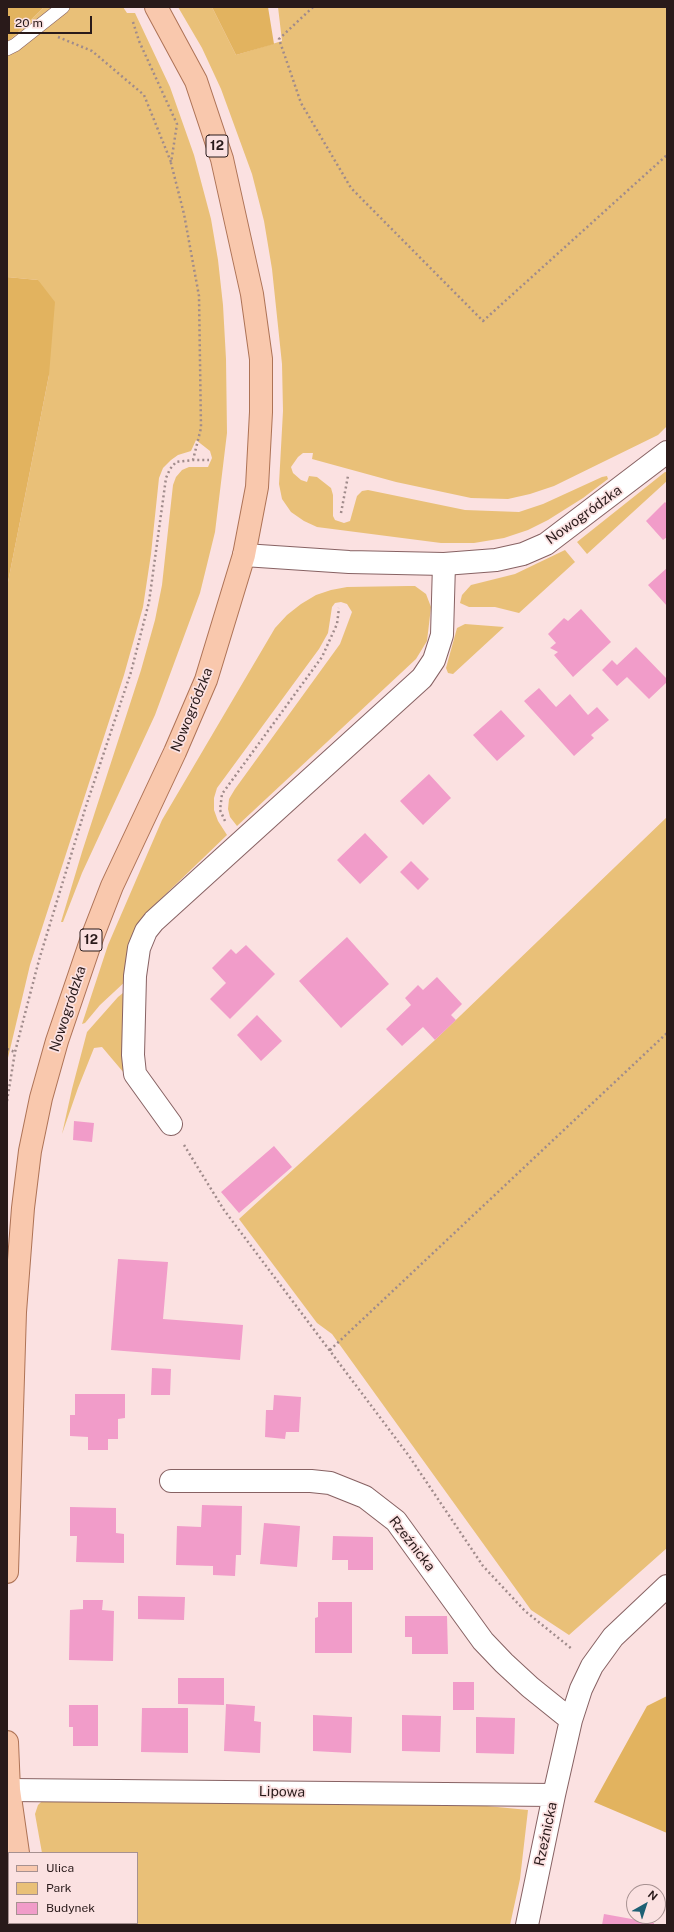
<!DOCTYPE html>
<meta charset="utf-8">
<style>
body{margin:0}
#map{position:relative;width:674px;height:1932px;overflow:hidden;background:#fbe1e1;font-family:"Public Sans",sans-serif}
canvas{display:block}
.frame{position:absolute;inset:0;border:8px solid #291a1a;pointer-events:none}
.legend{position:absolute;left:8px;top:1852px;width:130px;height:72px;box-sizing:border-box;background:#fbe1e1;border:1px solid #a79191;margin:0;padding:5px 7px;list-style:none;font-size:12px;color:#291a1a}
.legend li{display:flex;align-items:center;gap:8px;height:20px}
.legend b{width:20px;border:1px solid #a79191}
.north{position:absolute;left:626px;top:1884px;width:40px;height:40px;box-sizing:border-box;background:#fbe1e1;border:1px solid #a79191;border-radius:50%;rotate:39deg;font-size:11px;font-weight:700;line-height:16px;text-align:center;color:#291a1a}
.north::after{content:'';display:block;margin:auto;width:14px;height:18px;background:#1e6074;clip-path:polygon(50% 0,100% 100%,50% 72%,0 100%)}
.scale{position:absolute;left:8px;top:16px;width:84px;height:18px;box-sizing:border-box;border:2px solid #291a1a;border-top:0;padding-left:5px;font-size:12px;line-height:14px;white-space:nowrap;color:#291a1a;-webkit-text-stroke:3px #fbe1e1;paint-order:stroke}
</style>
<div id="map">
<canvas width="674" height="1932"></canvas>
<div class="frame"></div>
<ul class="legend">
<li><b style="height:5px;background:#f9c8ad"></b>Ulica</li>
<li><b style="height:11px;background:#e9c078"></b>Park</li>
<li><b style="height:11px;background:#f19cc9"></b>Budynek</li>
</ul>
<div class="north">N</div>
<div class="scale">20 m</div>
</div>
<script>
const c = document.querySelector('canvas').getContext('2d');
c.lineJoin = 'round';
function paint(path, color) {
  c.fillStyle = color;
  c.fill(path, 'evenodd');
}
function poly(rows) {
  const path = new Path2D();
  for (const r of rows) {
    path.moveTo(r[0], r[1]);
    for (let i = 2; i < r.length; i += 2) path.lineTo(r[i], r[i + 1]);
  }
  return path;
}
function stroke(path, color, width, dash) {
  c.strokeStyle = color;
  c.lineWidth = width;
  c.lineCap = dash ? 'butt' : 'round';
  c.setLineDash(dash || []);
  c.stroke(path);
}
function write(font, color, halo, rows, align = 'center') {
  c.font = font + ' "Public Sans",sans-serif';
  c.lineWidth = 3.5;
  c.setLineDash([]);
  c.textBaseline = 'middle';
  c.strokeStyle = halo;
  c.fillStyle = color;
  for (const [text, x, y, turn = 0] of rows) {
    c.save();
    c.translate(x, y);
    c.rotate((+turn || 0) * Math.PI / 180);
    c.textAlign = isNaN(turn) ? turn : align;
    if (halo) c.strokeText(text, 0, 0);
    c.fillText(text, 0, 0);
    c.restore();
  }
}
paint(poly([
 [44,7,123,7,127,13,135,13,170,87,194,155,211,219,218,260,223,305,226,359,227,433,215,532,200,593,155,715,82,873,63,922,61,922,82,852,141,670,155,620,162,585,173,485,176,477,182,470,189,467,208,467,212,458,210,451,196,440,191,451,178,455,171,460,163,468,159,478,151,554,143,607,124,675,30,965,7,1062,7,587,49,375,38,280,7,277,7,43],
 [178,7,212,7,236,55,282,41,278,7,667,7,667,426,658,435,554,486,530,494,508,499,471,498,396,482,312,459,313,453,303,453,298,457,291,467,293,473,301,480,307,482,309,476,317,477,331,488,333,495,333,516,335,520,344,523,350,521,357,496,362,491,368,490,465,510,519,512,543,504,602,477,607,476,608,479,583,498,548,520,528,530,504,538,474,543,441,543,317,527,304,521,291,512,282,499,279,484,283,411,282,364,272,269,264,221,252,174,221,89,202,48],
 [665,472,667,472,667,481,587,554,577,542],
 [565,550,575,562,519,613,495,607,469,607,460,603,462,595,471,585,515,574],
 [408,586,415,586,426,594,431,607,427,641,416,659,237,826,230,817,228,809,229,799,235,789,340,644,352,612,347,604,341,602,335,603,332,607,328,633,319,649,217,788,214,798,214,810,218,821,227,835,143,916,137,927,128,979,100,1005,85,1023,82,1024,108,945,162,820,275,628,287,615,301,604,316,595,331,590,347,587],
 [465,624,504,627,453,674,448,673,446,668,457,628],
 [667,817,667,1548,569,1635,531,1610,332,1334,317,1323,239,1219,435,1040],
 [128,989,124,1073,102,1047,94,1048,78,1088,62,1134,72,1089,87,1032,118,997],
 [43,1800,446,1802,528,1810,520,1879,510,1925,53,1925,53,1923,137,1923,137,1853,42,1853,35,1814,38,1805]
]), '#e9c078');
paint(poly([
 [7,7,44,7,7,43],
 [212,7,268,7,274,44,236,55],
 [7,277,38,280,55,302,49,375,7,587],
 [667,1696,667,1833,594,1802,647,1706]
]), '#e2b35f');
paint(poly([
 [665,502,667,504,667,537,663,540,646,521],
 [667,568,667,606,648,585],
 [581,609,611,642,573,677,554,655,558,652,550,648,556,643,548,634,564,618,568,621],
 [636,647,667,679,667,682,649,699,627,677,617,686,602,670,612,660,617,665],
 [539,688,556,707,570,694,588,715,597,707,609,720,591,735,594,738,574,756,524,701],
 [501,710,525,736,497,761,473,735],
 [429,774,451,798,423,825,400,801],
 [365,833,388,857,360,884,337,860],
 [411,861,429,879,418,890,400,872],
 [347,937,389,984,341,1028,299,981],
 [246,945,275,974,230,1019,210,999,226,983,212,968,231,949,236,954],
 [437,977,462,1004,451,1015,456,1020,435,1040,423,1027,402,1046,386,1029,411,1005,405,998,418,985,423,990],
 [257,1015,282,1041,261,1061,237,1035],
 [74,1121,94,1123,92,1142,73,1140],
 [274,1146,292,1167,239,1213,221,1192],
 [118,1259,168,1262,163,1319,243,1325,240,1360,111,1350],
 [152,1368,171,1369,170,1395,151,1395],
 [75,1394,125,1394,125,1418,118,1419,118,1439,108,1439,108,1450,88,1450,88,1437,70,1436,70,1415,75,1415],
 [274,1395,301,1397,299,1432,286,1432,285,1439,265,1437,266,1410,273,1410],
 [202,1505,242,1506,241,1555,236,1555,235,1576,213,1575,213,1566,176,1565,177,1526,201,1527],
 [70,1507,116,1508,116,1533,124,1534,124,1563,76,1562,77,1536,70,1536],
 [264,1523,300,1526,297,1567,260,1564],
 [333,1536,373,1537,373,1570,348,1570,348,1560,332,1560],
 [138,1596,185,1597,184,1620,138,1619],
 [83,1600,103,1600,102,1610,114,1611,113,1661,69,1660,70,1610,83,1609],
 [318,1602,352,1602,352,1653,315,1653,315,1618,318,1617],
 [405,1616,447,1616,448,1654,412,1654,412,1637,405,1637],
 [178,1678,224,1678,224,1705,178,1704],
 [453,1682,474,1682,474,1710,453,1710],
 [226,1704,255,1706,254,1721,261,1722,260,1753,224,1751],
 [69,1705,98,1705,98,1746,73,1746,73,1727,69,1727],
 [142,1708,188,1708,188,1753,141,1752],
 [313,1715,352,1717,351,1753,313,1751],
 [402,1715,441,1716,440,1752,402,1751],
 [476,1717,515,1718,514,1754,476,1753],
 [604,1914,654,1923,654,1925,602,1925]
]), '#f19cc9');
const service = poly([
 [7,49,15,45,63,7]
]);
const minor = poly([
 [171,1124,135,1074,133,1055,135,976,139,948,146,931,154,921,422,678,434,660,442,635,444,564],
 [171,1481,311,1481,330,1483,365,1497,396,1521,483,1641,504,1663,530,1687,571,1720],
 [9,1790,554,1795],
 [527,1925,554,1795,571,1720,581,1689,592,1666,613,1637,667,1586]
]);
const secondary = poly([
 [244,555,349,562,444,564,496,560,523,554,546,544,667,452]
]);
const primary = poly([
 [7,1572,15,1312,23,1208,30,1151,41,1098,57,1041,93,935,112,886,175,752,206,680,244,555,257,487,261,412,261,359,252,294,222,159,196,81,156,7],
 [7,1742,9,1790,18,1853],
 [30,1923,30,1925]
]);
stroke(service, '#876263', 14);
stroke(minor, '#876263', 24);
stroke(secondary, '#876263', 24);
stroke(primary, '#ae7356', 24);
stroke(poly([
 [313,7,279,39,301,103,351,188,483,321,667,155],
 [133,22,139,41,177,124,171,163,184,214,199,296,201,428,193,460],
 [58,37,92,51,144,95,171,162],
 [341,513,348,476],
 [225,821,220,810,222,794,322,657,337,624,339,608],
 [7,1049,15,1052],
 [7,1101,15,1052,39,960,86,806,131,672,149,602,166,478,170,469,176,462,193,460,209,460],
 [184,1145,224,1210,409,1456,483,1566,525,1611,572,1649],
 [330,1350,667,1033]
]), '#a08b8b', 2.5, [2, 3]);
stroke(service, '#fff', 13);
stroke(minor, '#fff', 22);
stroke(secondary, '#fff', 22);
stroke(primary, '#f9c8ad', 22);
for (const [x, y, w] of [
 [217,146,22],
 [91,940,22]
]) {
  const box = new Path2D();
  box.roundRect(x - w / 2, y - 11, w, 22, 3);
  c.fillStyle = '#fbe1e1';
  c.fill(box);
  stroke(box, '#291a1a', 1);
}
write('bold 13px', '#291a1a', null, [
 ["12",217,146],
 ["12",91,940]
]);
write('14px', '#291a1a', '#fbe1e1', [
 ["Nowogródzka",584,515,-36],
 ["Nowogródzka",192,710,-68],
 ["Nowogródzka",68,1009,-72],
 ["Rzeźnicka",412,1544,52],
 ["Lipowa",282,1792,1],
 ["Rzeźnicka",546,1834,-78]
]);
</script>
